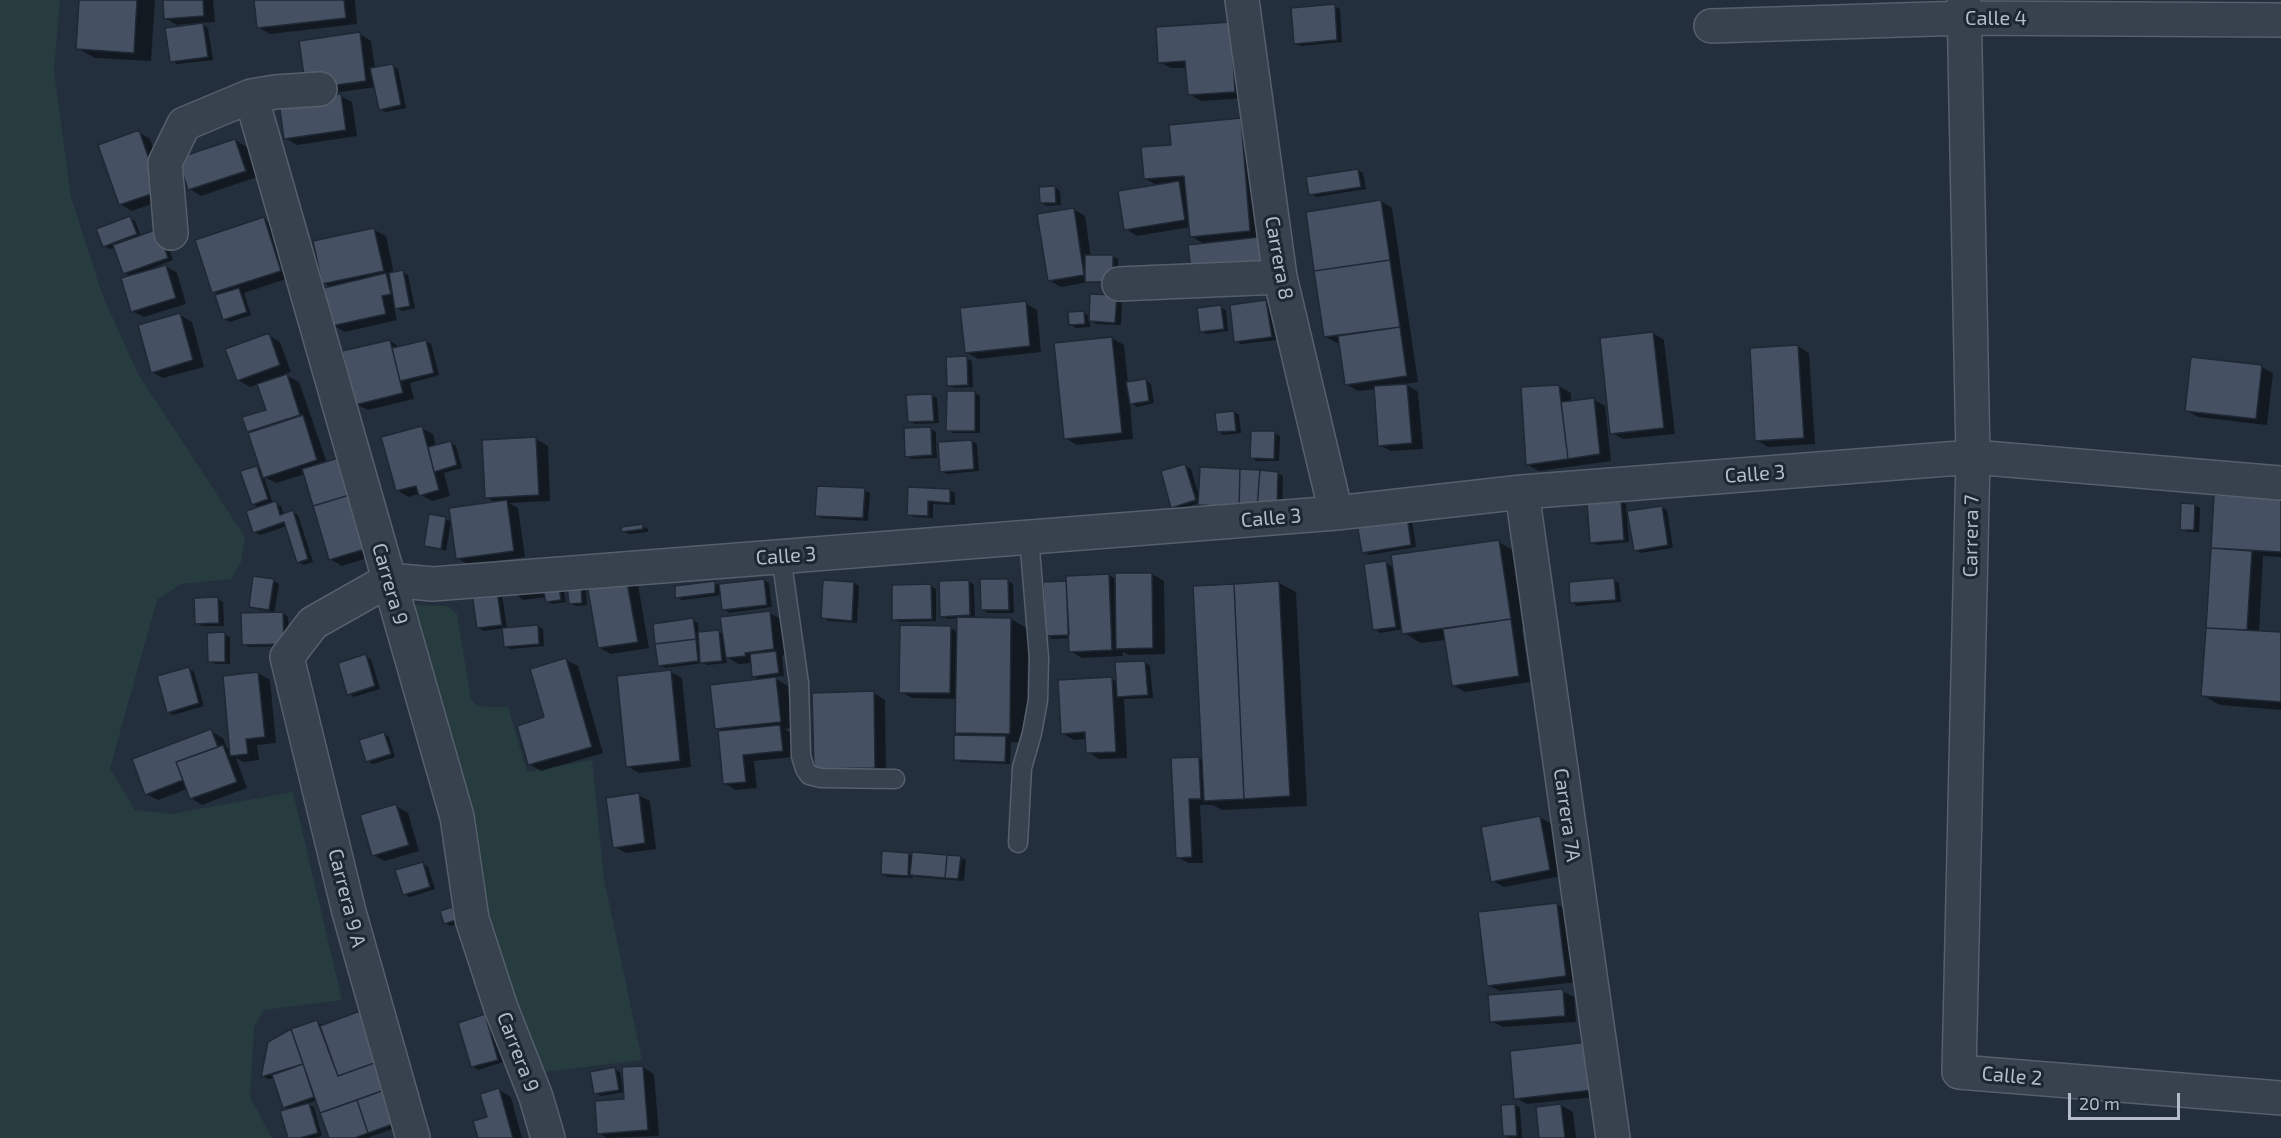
<!DOCTYPE html>
<style>
body{margin:0}
#map{position:relative;width:2281px;height:1138px;overflow:hidden;background:#242f3e;font-family:"Exo 2",sans-serif}
canvas{display:block}
.scale{position:absolute;left:2068px;top:1093px;width:112px;height:27px;box-sizing:border-box;border:3px solid #b4bcc9;border-top:0;padding-left:8px;font-size:18px;line-height:21px;white-space:nowrap;color:#b4bcc9;-webkit-text-stroke:4px #1d2633;paint-order:stroke}
</style>
<div id="map">
<canvas width="2281" height="1138"></canvas>
<div class="scale">20 m</div>
</div>
<script>
const c = document.querySelector('canvas').getContext('2d');
c.lineJoin = 'round';
function paint(path, color) {
  c.fillStyle = color;
  c.fill(path, 'evenodd');
}
function poly(rows) {
  const path = new Path2D();
  for (const r of rows) {
    path.moveTo(r[0], r[1]);
    for (let i = 2; i < r.length; i += 2) path.lineTo(r[i], r[i + 1]);
  }
  return path;
}
function stroke(path, color, width, dash) {
  c.strokeStyle = color;
  c.lineWidth = width;
  c.lineCap = dash ? 'butt' : 'round';
  c.setLineDash(dash || []);
  c.stroke(path);
}
function write(font, color, halo, rows, align = 'center') {
  c.font = font + ' "Exo 2",sans-serif';
  c.lineWidth = 6;
  c.setLineDash([]);
  c.textBaseline = 'middle';
  c.strokeStyle = halo;
  c.fillStyle = color;
  for (const [text, x, y, turn = 0] of rows) {
    c.save();
    c.translate(x, y);
    c.rotate((+turn || 0) * Math.PI / 180);
    c.textAlign = isNaN(turn) ? turn : align;
    if (halo) c.strokeText(text, 0, 0);
    c.fillText(text, 0, 0);
    c.restore();
  }
}
paint(poly([
 [0,0,60,0,54,72,71,197,102,294,138,374,245,537,241,562,231,579,181,584,157,600,110,768,135,810,171,814,293,792,342,1000,264,1010,254,1027,250,1097,272,1138,0,1138],
 [410,605,447,606,457,614,471,699,475,704,484,707,508,707,527,772,592,760,604,879,642,1060,536,1073,479,932]
]), '#263c3f');
paint(poly([
 [81,0,155,0,151,61,95,58,77,48],
 [164,0,213,0,215,22,200,23,208,28,213,60,177,64,172,61,197,26,197,23,177,25,165,18],
 [256,0,355,0,357,24,270,34,258,27],
 [1334,6,1340,9,1342,42,1301,46,1295,43],
 [1230,23,1246,98,1201,101,1189,94,1187,68,1171,68,1159,62],
 [360,34,371,41,375,69,392,66,398,69,406,108,386,112,380,109,376,87,319,95],
 [341,96,352,102,357,136,297,145,285,138],
 [1240,120,1258,130,1272,268,1206,245,1191,236,1190,227,1137,236,1126,229,1159,186,1145,179,1172,146],
 [139,132,150,139,171,197,132,211,120,204],
 [235,140,247,147,257,177,201,196,190,189],
 [1358,170,1363,173,1366,189,1316,197,1311,194],
 [1055,187,1060,191,1061,205,1047,206,1041,203],
 [1381,201,1392,208,1418,382,1405,384,1418,392,1423,449,1391,451,1379,445,1376,389,1358,391,1346,384,1340,343,1337,343,1325,337],
 [1073,209,1085,216,1091,257,1113,256,1118,259,1118,284,1089,282,1061,287,1049,280],
 [130,218,135,221,141,237,164,234,173,260,155,267,156,269,166,266,177,273,186,304,144,317,132,311,132,277,125,273,116,247,110,249,104,246],
 [264,219,275,225,292,277,244,293,251,315,230,322,224,319,220,296,214,292],
 [374,230,386,236,394,274,403,272,408,275,415,308,402,311,394,307,397,320,345,332,333,325,332,288,324,283],
 [1092,296,1122,300,1121,325,1096,324,1090,320,1090,327,1076,328,1071,325,1084,313,1091,317],
 [1266,301,1271,304,1276,340,1241,344,1236,341],
 [1025,303,1037,310,1041,352,978,359,966,352],
 [1220,307,1226,310,1228,331,1207,334,1201,331],
 [180,315,192,322,204,367,163,378,152,372],
 [1653,333,1664,340,1675,434,1623,439,1612,433],
 [268,335,280,342,291,372,284,374,299,382,327,463,383,553,342,566,330,559,305,474,276,483,264,477,273,504,281,506,284,515,292,512,298,515,313,562,304,565,298,562,287,526,260,535,254,532,260,508,253,504,257,467,262,471,253,433,249,431,268,411,259,384,250,387,238,380],
 [1112,338,1124,345,1128,383,1146,380,1151,384,1154,403,1137,407,1130,402,1133,439,1077,445,1065,438],
 [390,341,400,347,426,341,431,344,439,375,410,383,414,399,368,410,356,404],
 [1798,346,1809,353,1815,444,1768,447,1757,440],
 [966,358,972,361,973,387,954,388,949,385],
 [2192,359,2262,367,2273,373,2267,425,2198,417,2186,410],
 [1559,386,1571,393,1571,402,1593,399,1605,406,1611,461,1539,471,1528,465],
 [948,392,975,393,980,396,980,433,953,433,948,430],
 [932,395,937,398,939,423,915,424,909,421],
 [1234,412,1239,415,1241,433,1223,435,1218,431],
 [421,428,433,434,436,447,451,443,456,446,462,468,444,473,450,496,432,501,419,494,408,497,397,490],
 [930,429,936,432,936,444,972,441,977,444,979,471,947,474,941,471,939,444,936,444,937,458,912,459,906,456],
 [1274,433,1280,436,1279,461,1257,461,1252,458],
 [536,439,548,446,550,501,509,503,518,508,525,557,469,565,457,558,497,503,486,497],
 [1185,466,1191,469,1200,499,1278,473,1283,476,1282,511,1205,507,1199,503,1178,510,1173,507],
 [910,489,950,490,955,493,955,505,933,504,933,518,914,517,909,514],
 [864,490,870,493,868,521,822,518,817,515],
 [2216,497,2281,499,2281,557,2263,556,2259,633,2281,634,2281,710,2220,705,2202,695,2212,629,2208,627],
 [1620,501,1626,504,1629,542,1597,545,1591,542],
 [2195,505,2200,508,2199,532,2187,532,2182,529],
 [1662,507,1667,510,1673,548,1640,553,1635,550],
 [431,516,451,521,446,551,426,545],
 [1412,520,1416,547,1369,555,1364,552,1359,525],
 [642,526,648,529,648,532,629,534,623,531],
 [1499,542,1516,552,1527,628,1522,629,1530,682,1465,692,1453,685,1446,640,1421,643,1404,633,1403,629,1380,633,1374,629,1386,563,1395,568],
 [1152,574,1164,581,1165,654,1129,655,1123,652,1123,656,1082,658,1070,651,1070,638,1052,639,1047,635,1044,584,1068,583,1067,577,1109,575,1117,580],
 [626,579,638,585,649,648,611,654,600,648],
 [764,580,769,583,772,607,729,613,724,609,722,595,682,600,677,597,714,583,719,585],
 [1614,580,1619,583,1621,602,1577,606,1572,602],
 [274,581,279,584,274,614,283,613,288,617,289,646,249,647,243,644,273,612,255,609,250,606],
 [969,581,974,585,975,619,1011,619,1028,629,1027,743,1011,742,1010,764,961,762,955,759,964,736,956,732,957,699,912,698,901,692,951,628,958,632,958,618,947,619,942,616],
 [1008,581,1013,584,1014,613,988,613,982,610],
 [854,583,859,586,857,623,828,621,823,617],
 [1279,583,1296,592,1307,806,1222,810,1213,805,1200,805,1203,863,1189,863,1177,857,1173,760,1199,758,1203,761,1195,587],
 [516,584,563,585,566,602,552,604,547,601,546,597,523,600,518,596],
 [930,585,936,589,936,621,899,622,894,619],
 [580,586,586,589,587,605,576,606,570,603],
 [501,588,507,629,537,626,543,629,544,646,511,649,505,646,504,628,484,631,478,627],
 [218,599,223,602,224,626,202,626,197,623],
 [769,613,781,619,785,655,782,656,784,676,773,677,788,686,792,728,784,729,792,733,794,757,754,761,757,788,736,790,724,783,724,732,717,728,761,681,753,676,752,663,739,664,726,657,727,663,707,665,704,663,665,668,659,665,693,620,698,623,699,633,719,632,724,635],
 [224,634,230,637,230,664,215,664,210,661],
 [365,656,371,659,380,689,354,697,349,693],
 [566,660,578,666,603,753,541,771,529,764],
 [1145,662,1150,666,1153,698,1124,699,1127,758,1099,759,1088,752,1087,739,1074,740,1062,733,1112,679,1118,682],
 [189,669,194,672,204,706,173,715,168,712],
 [671,672,682,678,691,767,639,773,627,766],
 [258,673,270,680,276,743,257,745,259,760,243,762,236,758,247,788,202,805,191,798,187,789,158,800,146,794,211,731,223,738,227,748,231,751],
 [874,693,885,700,886,774,827,775,816,768],
 [384,734,389,737,395,757,373,764,367,761],
 [638,795,650,801,656,849,626,853,615,847],
 [396,806,408,813,419,851,385,861,373,855],
 [1540,817,1551,824,1561,876,1504,887,1493,881],
 [909,854,913,857,960,857,966,860,964,881,917,877,913,875,913,878,888,877,882,874],
 [423,864,428,867,435,889,410,897,404,894],
 [1557,904,1568,911,1577,982,1500,991,1488,985],
 [452,909,457,912,461,923,450,926,445,923],
 [1562,991,1574,997,1576,1022,1503,1027,1491,1021],
 [485,1016,490,1019,503,1062,478,1070,472,1066],
 [317,1022,324,1026,393,1097,403,1125,367,1138,330,1138,317,1100,307,1104,314,1107,322,1136,315,1138,289,1138,290,1109,284,1107,275,1078,268,1079,263,1076,291,1031],
 [1511,1052,1604,1096,1527,1104,1516,1098],
 [643,1067,654,1074,659,1136,607,1138,599,1133,626,1100,625,1092,601,1096,596,1093,614,1069,620,1072,623,1089],
 [499,1090,511,1097,522,1138,479,1138],
 [1515,1105,1520,1108,1522,1138,1509,1138,1504,1135,1502,1106],
 [1561,1105,1573,1112,1576,1138,1541,1138]
]), '#0007');
const building = poly([
 [79,0,137,0,134,53,76,49,79,0],
 [163,0,203,0,204,16,164,19,163,0],
 [254,0,344,0,346,18,257,28,254,0],
 [1335,4,1337,40,1294,44,1291,8,1335,4],
 [1231,22,1235,92,1188,95,1185,61,1158,63,1156,27,1231,22],
 [203,23,208,57,170,62,165,28,203,23],
 [360,32,366,81,306,89,299,41,360,32],
 [393,64,401,105,379,110,370,68,393,64],
 [341,94,346,130,284,139,279,103,341,94],
 [1241,118,1250,231,1190,237,1184,176,1144,179,1141,147,1171,145,1169,125,1241,118],
 [139,130,160,191,119,205,98,145,139,130],
 [235,139,246,171,188,190,178,158,235,139],
 [1358,169,1361,187,1309,195,1306,177,1358,169],
 [1179,181,1185,220,1124,230,1118,191,1179,181],
 [1055,186,1056,203,1040,203,1039,187,1055,186],
 [1381,200,1390,260,1314,271,1306,212,1381,200],
 [1074,208,1084,275,1048,281,1037,214,1074,208],
 [130,216,137,234,103,247,96,229,130,216],
 [264,217,281,271,212,293,195,240,264,217],
 [374,228,384,271,322,284,313,241,374,228],
 [158,229,168,258,123,274,113,245,158,229],
 [1259,237,1261,262,1191,271,1188,245,1259,237],
 [1085,255,1113,255,1113,282,1085,282,1085,255],
 [1390,260,1400,327,1324,337,1314,271,1390,260],
 [166,265,176,298,131,312,121,278,166,265],
 [403,270,410,306,395,309,389,273,403,270],
 [386,273,391,294,382,296,386,314,332,326,324,288,386,273],
 [239,288,247,312,223,320,215,295,239,288],
 [1090,294,1117,295,1115,323,1089,321,1090,294],
 [1266,300,1272,337,1234,342,1230,305,1266,300],
 [1026,301,1030,346,965,353,960,308,1026,301],
 [1221,305,1224,329,1200,332,1197,308,1221,305],
 [1084,311,1085,324,1069,325,1068,312,1084,311],
 [180,313,193,360,151,373,138,325,180,313],
 [1400,327,1407,376,1345,385,1338,336,1400,327],
 [1653,332,1664,428,1610,434,1600,338,1653,332],
 [269,333,280,365,237,381,225,349,269,333],
 [1112,337,1122,433,1064,439,1054,343,1112,337],
 [390,340,403,393,355,405,342,351,390,340],
 [426,340,434,373,400,381,392,348,426,340],
 [1798,345,1804,438,1755,441,1750,348,1798,345],
 [967,356,968,385,947,386,946,357,967,356],
 [2191,357,2262,365,2256,419,2185,411,2191,357],
 [287,374,300,415,247,432,242,417,266,410,257,384,287,374],
 [1146,379,1149,401,1130,404,1126,382,1146,379],
 [1407,384,1412,443,1378,446,1374,386,1407,384],
 [1559,385,1568,459,1526,465,1521,387,1559,385],
 [947,391,975,391,975,431,946,431,947,391],
 [932,394,934,421,908,422,906,395,932,394],
 [1594,398,1600,454,1568,459,1561,402,1594,398],
 [1234,411,1236,431,1217,432,1215,413,1234,411],
 [303,415,317,460,263,478,248,433,303,415],
 [422,426,439,490,419,496,416,486,396,491,381,437,422,426],
 [931,427,932,455,905,457,904,428,931,427],
 [1251,431,1275,431,1274,459,1250,458,1251,431],
 [536,437,539,495,485,498,482,440,536,437],
 [972,440,974,469,940,472,938,442,972,440],
 [451,441,457,465,434,472,428,447,451,441],
 [345,456,356,493,313,506,302,469,345,456],
 [1185,464,1196,500,1171,508,1161,471,1185,464],
 [257,466,268,499,252,505,240,471,257,466],
 [1200,467,1240,469,1239,507,1198,505,1200,467],
 [1240,469,1260,470,1257,508,1239,507,1240,469],
 [1260,470,1278,472,1277,509,1257,508,1260,470],
 [817,486,865,488,863,518,815,516,817,486],
 [908,487,950,489,950,503,928,501,928,516,907,515,908,487],
 [356,493,372,547,329,560,313,506,356,493],
 [2214,495,2281,498,2281,552,2211,548,2214,495],
 [507,500,514,551,456,559,449,508,507,500],
 [1621,500,1624,540,1590,543,1587,503,1621,500],
 [276,501,280,515,293,510,308,559,297,563,284,522,253,533,246,511,276,501],
 [2181,503,2195,504,2194,530,2180,530,2181,503],
 [1662,506,1668,545,1634,551,1627,511,1662,506],
 [429,514,446,517,441,549,424,546,429,514],
 [1407,515,1411,545,1362,553,1357,523,1407,515],
 [643,524,643,529,622,532,621,527,643,524],
 [1499,540,1511,619,1402,634,1391,555,1499,540],
 [2211,548,2252,551,2247,630,2206,628,2211,548],
 [1386,561,1396,627,1373,630,1364,564,1386,561],
 [1115,573,1152,573,1153,648,1116,649,1115,573],
 [1109,574,1112,650,1069,652,1066,576,1109,574],
 [253,576,274,579,269,610,249,607,253,576],
 [626,577,638,642,598,648,587,584,626,577],
 [1614,578,1616,600,1570,603,1569,582,1614,578],
 [764,579,767,605,722,610,719,584,764,579],
 [980,579,1008,579,1009,610,981,610,980,579],
 [823,580,854,582,852,621,821,618,823,580],
 [969,580,970,615,940,617,939,581,969,580],
 [558,581,561,600,546,602,542,584,558,581],
 [715,581,715,593,675,598,675,586,715,581],
 [1066,581,1069,635,1045,636,1043,582,1066,581],
 [1279,581,1290,796,1244,799,1234,584,1279,581],
 [496,584,502,625,477,628,471,587,496,584],
 [581,584,582,603,569,604,567,586,581,584],
 [931,584,932,619,892,620,892,585,931,584],
 [1234,584,1244,799,1204,801,1193,586,1234,584],
 [218,597,219,623,195,624,194,598,218,597],
 [770,611,774,649,745,653,746,656,726,658,720,617,770,611],
 [283,612,284,644,242,645,241,613,283,612],
 [957,617,1011,618,1010,734,955,733,957,617],
 [693,618,696,639,655,644,653,624,693,618],
 [1511,619,1519,676,1452,686,1443,629,1511,619],
 [538,625,539,644,504,647,502,628,538,625],
 [900,625,951,626,950,693,899,693,900,625],
 [2206,628,2281,632,2281,702,2201,696,2206,628],
 [719,630,722,661,700,663,698,632,719,630],
 [225,632,225,662,208,662,207,633,225,632],
 [696,639,698,661,658,666,655,644,696,639],
 [776,651,779,673,752,677,750,654,776,651],
 [366,654,375,686,347,695,338,663,366,654],
 [566,658,592,747,528,765,517,726,544,717,530,669,566,658],
 [1145,661,1148,695,1117,697,1115,662,1145,661],
 [189,667,199,703,167,713,157,676,189,667],
 [671,670,680,761,626,767,617,676,671,670],
 [258,672,265,737,246,739,248,754,230,756,223,676,258,672],
 [776,677,781,722,715,729,710,685,776,677],
 [1112,677,1116,752,1086,753,1085,732,1061,734,1058,680,1112,677],
 [874,691,875,768,814,769,812,693,874,691],
 [780,725,783,751,743,755,746,782,723,784,718,731,780,725],
 [211,729,218,747,176,762,183,780,145,795,132,759,211,729],
 [384,732,391,754,366,762,359,740,384,732],
 [954,735,1006,736,1005,762,954,760,954,735],
 [223,745,237,782,190,799,176,762,223,745],
 [1199,757,1201,799,1189,799,1192,857,1176,858,1171,758,1199,757],
 [639,793,645,843,613,848,606,798,639,793],
 [396,804,409,845,372,856,360,815,396,804],
 [1540,816,1550,870,1491,882,1481,827,1540,816],
 [882,851,909,853,908,876,881,874,882,851],
 [912,852,947,855,945,878,910,875,912,852],
 [947,855,961,856,958,879,945,878,947,855],
 [423,862,430,887,403,895,395,870,423,862],
 [1557,903,1566,976,1487,986,1478,912,1557,903],
 [452,907,456,920,444,924,440,911,452,907],
 [1563,989,1565,1016,1490,1022,1488,995,1563,989],
 [360,1011,377,1062,338,1076,320,1026,360,1011],
 [485,1014,498,1060,471,1067,458,1023,485,1014],
 [317,1020,338,1076,377,1062,387,1089,320,1113,291,1029,317,1020],
 [291,1029,303,1064,261,1077,268,1042,291,1029],
 [1588,1042,1593,1090,1514,1099,1510,1051,1588,1042],
 [303,1064,314,1097,283,1108,272,1075,303,1064],
 [643,1066,648,1130,597,1134,595,1101,624,1099,622,1067,643,1066],
 [615,1067,619,1090,594,1094,590,1072,615,1067],
 [499,1088,513,1138,478,1138,473,1121,487,1117,480,1094,499,1088],
 [387,1089,399,1122,368,1133,357,1100,387,1089],
 [357,1100,368,1133,355,1138,329,1138,320,1113,357,1100],
 [309,1103,318,1133,300,1138,288,1138,280,1111,309,1103],
 [1515,1104,1517,1136,1503,1136,1501,1105,1515,1104],
 [1561,1104,1565,1138,1539,1138,1536,1107,1561,1104]
]);
paint(building, '#455162');
stroke(building, '#1f2835', 1.5);
const service = poly([
 [781,556,799,683,801,756,805,769,809,775,821,778,895,779],
 [1018,843,1022,768,1032,733,1038,700,1039,658,1029,537]
]);
const minor = poly([
 [1242,0,1280,277,1336,513],
 [1964,0,1973,457,1959,1072,2281,1098],
 [1711,26,1964,18,2281,20],
 [320,89,275,92,251,96,457,817,472,919,501,1008,536,1097,548,1138],
 [171,233,165,163,184,124,251,96],
 [1119,284,1280,277],
 [1522,492,1613,1138],
 [413,1138,349,912,287,657,313,623,389,580,433,584,1336,513,1522,492,1973,457,2281,483]
]);
stroke(service, '#565f6c', 21);
stroke(minor, '#565f6c', 36);
stroke(service, '#38414e', 18);
stroke(minor, '#38414e', 33);
write('20px', '#b4bcc9', '#1d2633', [
 ["Calle 4",1996,18],
 ["Carrera 8",1279,258,80],
 ["Calle 3",1755,474,-4],
 ["Calle 3",1271,518,-5],
 ["Carrera 7",1971,536,-89],
 ["Calle 3",786,556,-4],
 ["Carrera 9",390,584,74],
 ["Carrera 7A",1567,815,82],
 ["Carrera 9 A",347,898,76],
 ["Carrera 9",518,1052,69],
 ["Calle 2",2012,1076,5]
]);
</script>
